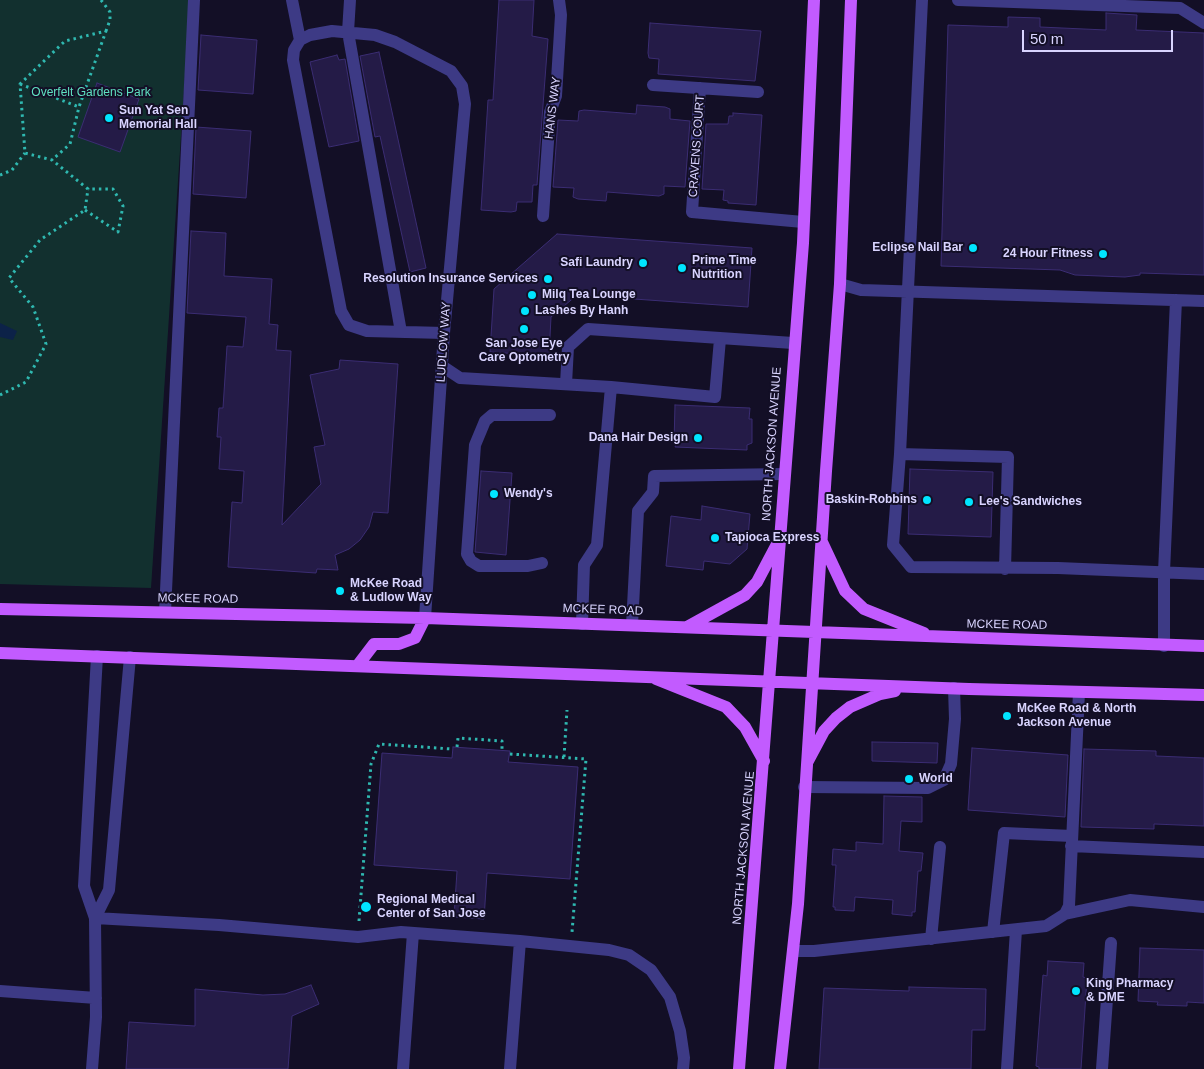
<!DOCTYPE html>
<style>
body{margin:0}
#map{position:relative;width:1204px;height:1069px;overflow:hidden;background:#130f26;font-family:Helvetica,sans-serif}
canvas{display:block}
.scale{position:absolute;left:1022px;top:30px;width:151px;height:22px;box-sizing:border-box;border:2px solid #d9d4ff;border-top:0;padding-left:6px;font-size:15px;line-height:18px;white-space:nowrap;color:#d9d4ff;-webkit-text-stroke:4px #130f26;paint-order:stroke}
</style>
<div id="map">
<canvas width="1204" height="1069"></canvas>
<div class="scale">50 m</div>
</div>
<script>
const c = document.querySelector('canvas').getContext('2d');
c.lineJoin = 'round';
function paint(path, color) {
  c.fillStyle = color;
  c.fill(path, 'evenodd');
}
function poly(rows) {
  const path = new Path2D();
  for (const r of rows) {
    path.moveTo(r[0], r[1]);
    for (let i = 2; i < r.length; i += 2) path.lineTo(r[i], r[i + 1]);
  }
  return path;
}
function stroke(path, color, width, dash) {
  c.strokeStyle = color;
  c.lineWidth = width;
  c.lineCap = dash ? 'butt' : 'round';
  c.setLineDash(dash || []);
  c.stroke(path);
}
function write(font, color, halo, rows, align = 'center') {
  c.font = font + ' Helvetica,sans-serif';
  c.lineWidth = 4;
  c.setLineDash([]);
  c.textBaseline = 'middle';
  c.strokeStyle = halo;
  c.fillStyle = color;
  for (const [text, x, y, turn = 0] of rows) {
    c.save();
    c.translate(x, y);
    c.rotate((+turn || 0) * Math.PI / 180);
    c.textAlign = isNaN(turn) ? turn : align;
    if (halo) c.strokeText(text, 0, 0);
    c.fillText(text, 0, 0);
    c.restore();
  }
}
paint(poly([
 [0,0,190,0,151,588,0,584]
]), '#12302f');
paint(poly([
 [0,323,17,331,13,340,0,337]
]), '#0c2248');
const building = poly([
 [499,0,534,0,532,36,548,39,537,185,533,185,532,202,517,202,516,211,511,212,481,210,488,100,493,100,499,0],
 [1106,13,1137,15,1136,30,1204,33,1204,275,1140,273,1140,275,1125,277,1075,275,1060,270,941,266,948,25,1008,27,1008,17,1040,18,1040,27,1106,30,1106,13],
 [650,23,761,31,755,81,658,74,659,59,649,58,648,53,650,23],
 [201,35,257,40,253,94,198,90,201,35],
 [379,52,426,268,410,272,380,136,375,137,360,56,379,52],
 [337,55,339,60,345,59,359,141,329,147,310,62,337,55],
 [97,83,139,99,120,152,78,137,97,83],
 [637,105,665,107,670,109,670,119,690,121,685,187,664,186,664,194,659,196,607,192,606,201,578,199,573,197,574,188,553,187,558,120,578,121,579,111,584,110,636,114,637,105],
 [733,113,762,115,756,205,728,203,728,201,723,200,724,190,702,189,706,124,728,124,729,116,733,116,733,113],
 [196,127,251,131,246,198,193,194,196,127],
 [191,231,226,233,224,276,272,279,269,324,278,325,276,350,291,351,282,525,321,484,314,447,325,445,310,375,339,369,340,360,398,364,388,513,373,512,369,527,360,540,349,549,335,555,338,570,317,569,316,573,228,567,232,502,242,503,244,471,219,469,221,437,217,437,219,408,223,408,227,346,243,347,246,317,187,313,191,231],
 [557,234,752,248,748,307,577,295,551,317,549,356,490,352,494,289,557,234],
 [675,405,750,408,749,419,752,419,752,443,747,445,747,450,675,447,676,444,674,443,675,405],
 [910,469,993,472,991,537,908,534,910,469],
 [481,471,512,473,506,555,475,552,481,471],
 [702,506,750,514,747,549,730,564,704,561,703,570,666,566,671,516,701,520,702,506],
 [872,742,938,743,937,763,872,761,872,742],
 [453,747,510,751,508,762,578,767,570,879,487,873,484,919,454,917,457,871,374,865,382,753,452,758,453,747],
 [972,748,1068,755,1065,817,968,810,972,748],
 [1084,749,1156,751,1156,756,1204,758,1204,826,1154,824,1154,829,1081,827,1084,749],
 [884,796,922,797,922,822,901,821,899,851,923,853,921,871,918,871,915,912,912,912,912,916,892,914,893,900,855,897,854,911,835,910,835,907,833,907,836,865,832,865,833,849,856,851,856,842,883,844,884,796],
 [1140,948,1204,950,1204,1003,1187,1002,1187,1006,1157,1005,1158,1002,1138,1001,1140,948],
 [1048,961,1084,963,1083,977,1087,978,1081,1069,1039,1069,1039,1067,1036,1066,1043,975,1047,976,1048,961],
 [311,985,319,1004,292,1016,288,1069,126,1069,129,1022,195,1026,195,989,263,995,285,994,311,985],
 [909,987,986,989,985,1030,972,1030,971,1069,819,1069,824,988,909,991,909,987]
]);
paint(building, '#241b47');
stroke(building, '#3b2d73', 1);
stroke(poly([
 [101,0,110,12,110,20,106,31],
 [20,84,79,107],
 [0,175,12,170,25,153],
 [85,210,118,232,123,206,113,189,88,189],
 [0,395,26,382,46,344,33,307,9,278,40,240,85,210,88,189,52,160,25,153,20,84,65,41,106,31,79,107,70,144,52,160],
 [457,747,458,738,502,741,502,750],
 [510,754,586,759,572,932],
 [564,757,567,710],
 [359,921,371,764,379,744,452,749]
]), '#2fb8b0', 3, [2.5, 4]);
stroke(poly([
 [292,0,300,40],
 [350,0,348,32,401,332],
 [922,0,900,454,893,545,911,567,1058,568,1204,574],
 [958,0,1180,8,1204,23],
 [653,85,758,92],
 [700,88,692,212,803,222],
 [543,216,550,112,556,96,561,15,559,0],
 [840,284,861,290,1204,301],
 [442,366,460,378,611,387,715,397,720,339],
 [566,384,568,347,588,329,793,343],
 [900,454,1008,457,1005,569],
 [542,563,528,566,479,566,471,561,467,554,475,445,485,421,492,415,550,415],
 [165,612,194,0],
 [425,618,444,333,465,104,462,86,451,71,395,42,375,35,332,31,310,35,300,40,294,50,293,60,341,311,349,325,367,331,444,333],
 [582,624,584,565,597,545,611,387],
 [632,625,638,511,653,492,654,476,784,474],
 [1164,646,1164,572,1176,300],
 [804,787,928,788,944,780,951,764,955,719,954,688],
 [1071,846,1204,852],
 [1065,914,1130,900,1204,907],
 [95,918,219,925,358,937,401,932,520,941,609,950,629,955,651,970,670,997,680,1031,684,1058,683,1069],
 [95,918,109,890,130,657],
 [993,932,1004,833,1072,836],
 [931,939,940,847],
 [793,951,814,951,1046,926,1065,914,1069,906,1079,692],
 [0,991,96,998],
 [92,1069,96,1017,95,918,84,886,97,656],
 [403,1069,413,933],
 [510,1069,520,941],
 [1007,1069,1016,930],
 [1102,1069,1111,943]
]), '#3d3a85', 12);
stroke(poly([
 [822,542,845,591,864,609,924,633],
 [0,609,425,618,1204,646],
 [687,627,745,595,757,582,776,546],
 [0,653,969,689,1204,695],
 [358,665,374,644,399,644,415,638,425,618],
 [656,679,726,707,745,727,764,761],
 [808,761,824,731,836,718,850,707,880,694,895,691],
 [739,1069,803,243,814,0],
 [780,1069,798,904,826,471,840,284,851,0]
]), '#c25bff', 12);
for (const [x, y, r, color] of [
 [109,118,5,"#00e5ff"],
 [973,248,5,"#00e5ff"],
 [1103,254,5,"#00e5ff"],
 [643,263,5,"#00e5ff"],
 [682,268,5,"#00e5ff"],
 [548,279,5,"#00e5ff"],
 [532,295,5,"#00e5ff"],
 [525,311,5,"#00e5ff"],
 [524,329,5,"#00e5ff"],
 [698,438,5,"#00e5ff"],
 [494,494,5,"#00e5ff"],
 [927,500,5,"#00e5ff"],
 [969,502,5,"#00e5ff"],
 [715,538,5,"#00e5ff"],
 [340,591,5,"#00e5ff"],
 [1007,716,5,"#00e5ff"],
 [909,779,5,"#00e5ff"],
 [366,907,6,"#00e5ff"],
 [1076,991,5,"#00e5ff"]
]) {
  const dot = new Path2D();
  dot.arc(x, y, r, 0, 2 * Math.PI);
  c.fillStyle = color;
  c.fill(dot);
  stroke(dot, '#130f26', 2);
}
write('12px', '#5fe0c0', '#130f26', [
 ["Overfelt Gardens Park",91,93]
]);
write('12px', '#d9d4ff', '#130f26', [
 ["HANS WAY",553,108,-83],
 ["CRAVENS COURT",697,146,-86],
 ["LUDLOW WAY",444,342,-86],
 ["NORTH JACKSON AVENUE",772,444,-86],
 ["MCKEE ROAD",198,599,1],
 ["MCKEE ROAD",603,610,2],
 ["MCKEE ROAD",1007,625,1],
 ["NORTH JACKSON AVENUE",744,848,-85]
]);
write('bold 12px', '#d9d4ff', '#130f26', [
 ["Sun Yat Sen",119,111],
 ["Memorial Hall",119,125],
 ["Eclipse Nail Bar",963,248,"right"],
 ["24 Hour Fitness",1093,254,"right"],
 ["Prime Time",692,261],
 ["Nutrition",692,275],
 ["Safi Laundry",633,263,"right"],
 ["Resolution Insurance Services",538,279,"right"],
 ["Milq Tea Lounge",542,295],
 ["Lashes By Hanh",535,311],
 ["San Jose Eye",524,344,"center"],
 ["Care Optometry",524,358,"center"],
 ["Dana Hair Design",688,438,"right"],
 ["Wendy's",504,494],
 ["Baskin-Robbins",917,500,"right"],
 ["Lee's Sandwiches",979,502],
 ["Tapioca Express",725,538],
 ["McKee Road",350,584],
 ["& Ludlow Way",350,598],
 ["McKee Road & North",1017,709],
 ["Jackson Avenue",1017,723],
 ["World",919,779],
 ["Regional Medical",377,900],
 ["Center of San Jose",377,914],
 ["King Pharmacy",1086,984],
 ["& DME",1086,998]
], 'left');
</script>
